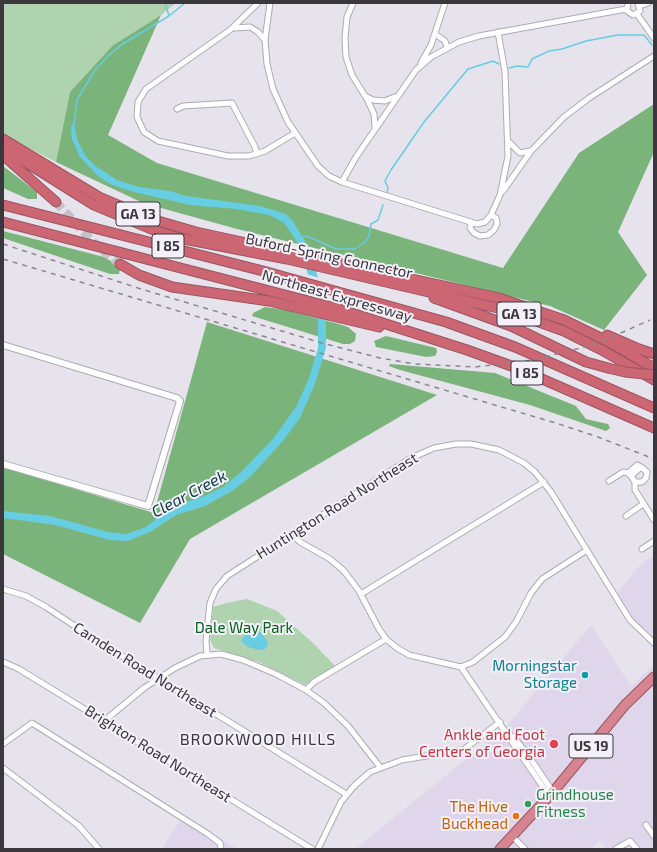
<!DOCTYPE html>
<style>
body{margin:0}
#map{position:relative;width:657px;height:852px;overflow:hidden;background:#e7e3ec;font-family:"Exo 2",sans-serif}
canvas{display:block}
.frame{position:absolute;inset:0;border:4px solid #3a383c;pointer-events:none}
</style>
<div id="map">
<canvas width="657" height="852"></canvas>
<div class="frame"></div>
</div>
<script>
const c = document.querySelector('canvas').getContext('2d');
c.lineJoin = 'round';
function paint(path, color) {
  c.fillStyle = color;
  c.fill(path, 'evenodd');
}
function poly(rows) {
  const path = new Path2D();
  for (const r of rows) {
    path.moveTo(r[0], r[1]);
    for (let i = 2; i < r.length; i += 2) path.lineTo(r[i], r[i + 1]);
  }
  return path;
}
function stroke(path, color, width, dash) {
  c.strokeStyle = color;
  c.lineWidth = width;
  c.lineCap = dash ? 'butt' : 'round';
  c.setLineDash(dash || []);
  c.stroke(path);
}
function write(font, color, halo, rows, align = 'center') {
  c.font = font + ' "Exo 2",sans-serif';
  c.lineWidth = 4;
  c.setLineDash([]);
  c.textBaseline = 'middle';
  c.strokeStyle = halo;
  c.fillStyle = color;
  for (const [text, x, y, turn = 0] of rows) {
    c.save();
    c.translate(x, y);
    c.rotate((+turn || 0) * Math.PI / 180);
    c.textAlign = isNaN(turn) ? turn : align;
    if (halo) c.strokeText(text, 0, 0);
    c.fillText(text, 0, 0);
    c.restore();
  }
}
paint(poly([
 [654,555,654,651,617,593,640,565],
 [591,625,631,686,654,665,654,849,606,849,600,841,591,849,355,849,506,727],
 [182,817,238,849,162,849]
]), '#e0d6eb');
paint(poly([
 [3,3,176,3,161,15,112,46,70,92,56,162,3,135],
 [247,599,277,611,313,643,335,666,305,685,259,662,214,648,210,640,213,607,226,603]
]), '#aed3ae');
paint(poly([
 [161,15,108,135,157,163,503,268,579,153,654,104,654,152,618,232,647,275,604,330,550,306,237,229,143,203,56,162,70,92,112,46],
 [3,166,37,192,37,199,28,199,3,188],
 [3,231,104,257,116,264,120,269,119,274,110,274,3,238],
 [265,307,286,310,339,324,348,327,356,334,355,341,350,344,343,344,252,316,253,313],
 [207,322,437,395,190,539,140,623,3,554,3,467,154,513],
 [386,336,436,348,437,352,435,356,426,357,376,347,374,341],
 [390,364,495,373,576,406,586,419,608,424,610,428,606,431,530,405,400,370,389,366]
]), '#7ab47b');
paint(poly([
 [74,122,77,139,85,155,94,165,117,180,139,187,170,191,186,196,260,206,286,214,293,221,306,243,320,283,326,319,326,348,315,384,300,418,283,441,252,475,234,490,205,506,176,515,152,531,128,541,110,540,55,525,3,518,3,511,50,516,108,532,126,534,146,527,171,507,204,496,223,487,241,472,273,439,296,407,309,378,318,348,318,320,306,267,296,240,284,223,270,215,236,209,190,205,134,192,110,184,98,176,80,157,72,139,71,127],
 [250,627,260,632,267,640,268,644,264,650,259,650,248,647,241,641]
]), '#66cde3');
paint(poly([
 [306,274,320,278,328,320,314,307]
]), '#e7e3ec');
stroke(poly([
 [165,3,169,16],
 [509,68,517,66,528,67,532,59,549,51,562,49,586,41,618,35,644,35,652,45],
 [74,124,77,100,95,70,108,56,121,45,169,16,185,3],
 [387,193,388,188,385,181,391,170,424,122,453,87,468,69,493,61,499,64],
 [301,238,307,236,336,249,355,249,365,242,369,236,371,224,378,220,383,205]
]), '#66cde3', 1.5);
stroke(poly([
 [56,202,95,244,120,264]
]), '#c4c1c9', 9, [9, 4.5]);
const minor = poly([
 [258,3,230,30,146,89,138,102,137,117,144,132,158,141,228,156,249,156,265,151,295,133],
 [270,3,265,40,267,64,273,89,288,122,318,166,329,176,342,182,477,224,485,222,491,215,500,195,508,156,505,72,498,32],
 [353,3,347,17,345,38,346,57,352,75,365,96,373,100,385,101,397,96],
 [628,3,627,11,633,15,640,11,638,3],
 [640,6,648,3],
 [637,14,654,38],
 [234,28,250,27,258,32,265,40],
 [435,34,445,41,447,47],
 [421,63,431,45,445,3],
 [366,97,374,114,375,127],
 [177,109,183,106,232,103,255,147,257,154],
 [509,142,520,153,530,151],
 [342,182,356,157,416,70,431,57,459,42,479,36,626,9],
 [503,191,531,151,564,117,589,98,654,56],
 [471,223,470,228,474,233,480,236,488,235,494,230,497,224,496,218,491,215],
 [631,476,641,467,637,465,628,473,631,476,635,482,635,490,654,520],
 [609,481,623,472,628,473],
 [635,482,642,482,646,478,647,472,641,467],
 [626,516,643,504],
 [291,534,300,542,330,559,344,571,359,591,379,629,386,639,397,648,409,655,461,667,473,662,505,637,516,622,531,593,542,579,587,550],
 [642,549,654,541],
 [3,589,26,596,46,607,96,640,346,794],
 [361,594,544,482],
 [207,654,206,641,210,603,216,589,227,576,411,458,434,448,456,444,471,444,499,450,524,463,535,472,551,492,630,620,654,643],
 [3,662,19,669,312,849],
 [461,667,545,790,553,792],
 [306,690,314,682,386,639],
 [104,721,144,688,175,668,200,656,221,654,243,660,276,674,306,690,324,703,348,726,380,767],
 [507,732,516,740,528,755,553,792],
 [3,744,32,723,208,834,220,843,221,849],
 [3,768,79,826,99,849],
 [646,825,654,836],
 [513,837,525,849],
 [318,849,341,802,354,786,370,772,402,760,463,750,500,722],
 [616,849,630,841,637,849]
]);
const tertiary = poly([
 [3,345,177,398,180,401,148,506,3,464]
]);
const trunk = poly([
 [500,849,553,792,625,705,654,677]
]);
const motorway = poly([
 [3,139,99,197,151,219,196,232,499,298,564,320,613,344,654,368],
 [3,148,94,205,156,231,179,238,287,259,506,310,564,331,602,350,654,380],
 [3,155,56,202],
 [3,205,263,271,446,322,515,347,654,408],
 [3,222,339,309,467,350,517,368,654,428],
 [120,264,139,275,172,287,269,301,379,327],
 [434,298,511,326,586,362,608,368],
 [607,335,639,349,654,354]
]);
stroke(minor, '#aeaab3', 7);
stroke(tertiary, '#aeaab3', 8);
stroke(trunk, '#995660', 11);
stroke(motorway, '#995660', 11);
stroke(minor, '#fff', 5);
stroke(tertiary, '#fff', 6);
stroke(trunk, '#d6848f', 9);
stroke(motorway, '#cc6673', 9);
stroke(poly([
 [3,244,141,289,322,343,380,358,415,364,475,367,533,360,596,344,650,320],
 [3,259,559,424,598,437,654,459]
]), '#89868d', 1.5, [5, 5]);
const motorwayBridge = poly([
 [608,368,625,372,654,375]
]);
stroke(motorwayBridge, '#995660', 11, []);
stroke(motorwayBridge, '#cc6673', 9);
for (const [x, y, r, color] of [
 [585,675,4,"#0f9aa8"],
 [554,744,5,"#e0444e"],
 [528,804,4,"#2e9e5b"],
 [516,816,4,"#e8710a"]
]) {
  const dot = new Path2D();
  dot.arc(x, y, r, 0, 2 * Math.PI);
  c.fillStyle = color;
  c.fill(dot);
  stroke(dot, '#f4f0f9', 1.5);
}
for (const [x, y, w] of [
 [138,214,44],
 [168,246,32],
 [519,314,44],
 [527,373,32],
 [591,746,44]
]) {
  const box = new Path2D();
  box.roundRect(x - w / 2, y - 12, w, 24, 3);
  c.fillStyle = '#f4f0f9';
  c.fill(box);
  stroke(box, '#3a383c', 1);
}
write('bold 14px', '#3a383c', null, [
 ["GA 13",138,214],
 ["I 85",168,246],
 ["GA 13",519,314],
 ["I 85",527,373],
 ["US 19",591,746]
]);
write('15px', '#3a383c', '#f4f0f9', [
 ["Buford-Spring Connector",329,256,12],
 ["Northeast Expressway",337,296,16],
 ["Huntington Road Northeast",337,506,-32],
 ["Camden Road Northeast",145,670,32],
 ["Brighton Road Northeast",158,754,32]
]);
write('15px', '#066018', '#f4f0f9', [
 ["Dale Way Park",244,628]
]);
write('15px', '#0d838f', '#f4f0f9', [
 ["Morningstar",577,666],
 ["Storage",577,683]
], 'right');
write('15px', '#be3a42', '#f4f0f9', [
 ["Ankle and Foot",545,735],
 ["Centers of Georgia",545,752]
], 'right');
write('15px', '#27864d', '#f4f0f9', [
 ["Grindhouse",536,795],
 ["Fitness",536,812]
], 'left');
write('15px', '#c56008', '#f4f0f9', [
 ["The Hive",508,807],
 ["Buckhead",508,824]
], 'right');
write('italic 16px', '#073a43', '#f4f0f9', [
 ["Clear Creek",189,494,-28]
]);
c.letterSpacing = '1px';
write('16px', '#3a383c', '#f4f0f9', [
 ["BROOKWOOD HILLS",258,740]
]);
c.letterSpacing = '0px';
</script>
